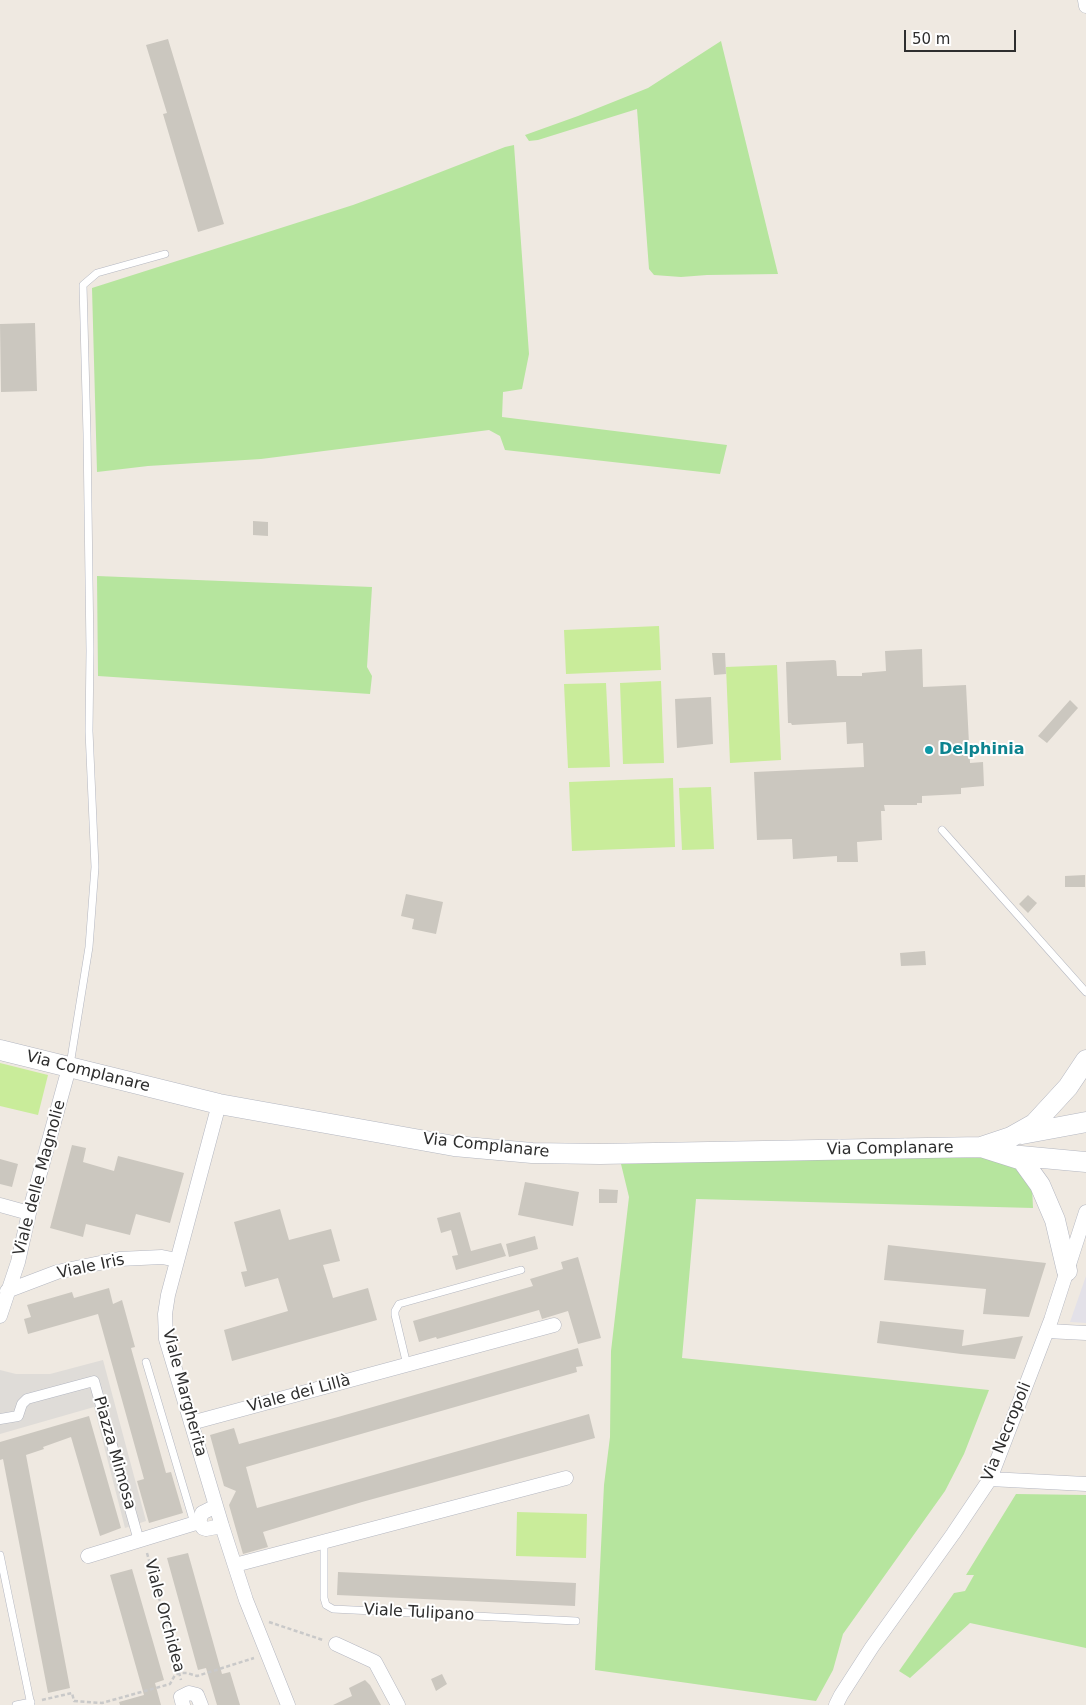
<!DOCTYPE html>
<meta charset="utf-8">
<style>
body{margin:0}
#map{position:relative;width:1086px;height:1705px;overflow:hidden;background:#efe9e1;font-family:"DejaVu Sans",sans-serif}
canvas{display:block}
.scale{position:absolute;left:904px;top:30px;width:112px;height:22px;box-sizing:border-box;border:2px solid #2e2e2e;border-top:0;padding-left:6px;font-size:15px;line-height:18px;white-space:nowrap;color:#2e2e2e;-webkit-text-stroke:4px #fff;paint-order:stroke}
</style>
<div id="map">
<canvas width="1086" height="1705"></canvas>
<div class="scale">50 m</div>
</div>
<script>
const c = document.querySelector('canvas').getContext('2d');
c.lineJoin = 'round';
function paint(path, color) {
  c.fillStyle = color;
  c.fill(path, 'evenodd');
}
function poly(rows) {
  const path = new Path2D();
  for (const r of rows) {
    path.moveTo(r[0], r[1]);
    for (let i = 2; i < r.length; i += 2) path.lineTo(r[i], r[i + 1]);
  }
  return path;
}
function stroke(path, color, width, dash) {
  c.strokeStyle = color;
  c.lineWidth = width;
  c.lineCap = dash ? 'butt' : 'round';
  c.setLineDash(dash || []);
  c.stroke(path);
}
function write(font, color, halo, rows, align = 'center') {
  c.font = font + ' "DejaVu Sans",sans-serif';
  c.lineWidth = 4;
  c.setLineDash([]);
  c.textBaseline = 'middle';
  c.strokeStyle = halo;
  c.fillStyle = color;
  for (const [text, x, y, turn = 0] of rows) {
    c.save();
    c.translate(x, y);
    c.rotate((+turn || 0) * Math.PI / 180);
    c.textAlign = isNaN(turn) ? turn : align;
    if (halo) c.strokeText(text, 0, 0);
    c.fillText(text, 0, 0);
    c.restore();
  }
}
paint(poly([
 [1086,1276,1086,1323,1070,1322]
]), '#e3e1e8');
paint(poly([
 [721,41,778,274,707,275,681,277,654,275,649,269,637,109,538,140,529,141,525,135,578,116,648,88],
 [514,145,529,354,522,389,503,392,502,417,727,445,720,474,505,450,500,436,489,430,261,459,148,466,97,472,92,288,353,205,402,187,505,147],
 [97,576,372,587,367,667,372,676,370,694,98,676],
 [931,1157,992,1158,1022,1171,1032,1186,1033,1208,696,1199,682,1358,989,1390,964,1454,945,1491,843,1634,833,1670,816,1701,595,1670,604,1485,610,1437,611,1351,629,1197,621,1164,703,1160],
 [1016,1494,1086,1495,1086,1648,970,1623,910,1678,899,1671,954,1593,965,1591,974,1575,966,1575]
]), '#b6e59e');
paint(poly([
 [659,626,661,670,566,674,564,630],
 [777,665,781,760,730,763,726,667],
 [661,681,664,763,623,764,620,683],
 [606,683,610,767,568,768,564,684],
 [673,778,675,847,572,851,569,782],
 [711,787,714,849,682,850,679,788],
 [0,1063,48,1075,38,1115,0,1106],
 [517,1512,587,1514,586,1558,516,1556]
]), '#c9ec9a');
paint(poly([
 [103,1360,146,1521,125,1528,94,1407,0,1434,0,1370,16,1374,50,1374]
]), '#dfdcd8');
paint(poly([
 [168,39,224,224,198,232,163,114,167,113,146,45],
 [35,323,37,391,1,392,0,324],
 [253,521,268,522,268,536,253,535],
 [922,649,923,687,966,685,970,763,983,762,984,786,961,788,961,794,922,796,922,803,917,803,917,805,884,805,885,811,881,811,882,840,857,842,858,862,837,862,837,856,793,859,792,839,757,840,754,772,864,767,863,743,847,744,846,722,792,725,791,723,788,723,786,662,834,660,836,661,837,676,862,676,862,673,886,671,885,651],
 [712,653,725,653,726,674,714,675],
 [711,697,713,744,677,748,675,699],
 [1070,700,1078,708,1047,743,1038,736],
 [1085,875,1085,887,1065,887,1065,876],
 [406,894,443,902,436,934,412,929,414,919,401,916],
 [1028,895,1037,903,1028,913,1019,904],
 [925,951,926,965,901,966,900,953],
 [72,1145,86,1148,83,1162,114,1171,118,1156,184,1173,170,1223,136,1214,130,1235,86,1224,83,1237,50,1228],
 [0,1159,18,1164,12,1187,0,1184],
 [525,1182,579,1192,573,1226,518,1215],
 [599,1189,618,1190,617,1203,599,1203],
 [280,1209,289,1240,331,1229,340,1261,323,1265,333,1298,368,1288,377,1320,232,1361,224,1330,288,1311,278,1278,245,1287,241,1272,247,1271,234,1222],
 [460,1212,471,1251,501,1243,506,1256,456,1270,452,1256,458,1255,451,1230,441,1233,437,1218],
 [535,1236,538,1249,509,1257,506,1244],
 [888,1245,1046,1263,1029,1317,983,1314,986,1289,884,1280],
 [578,1257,601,1338,578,1344,568,1311,542,1319,539,1310,437,1339,436,1337,419,1342,413,1321,533,1286,530,1279,563,1269,561,1262],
 [109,1288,113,1304,122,1300,135,1347,131,1348,166,1473,171,1472,183,1513,149,1523,137,1481,144,1479,98,1314,28,1334,24,1319,31,1317,27,1305,72,1292,74,1298],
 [880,1321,964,1330,962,1346,1023,1336,1015,1359,961,1354,877,1343],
 [578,1348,583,1366,576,1367,577,1372,246,1467,257,1508,589,1414,595,1438,362,1502,263,1532,268,1547,243,1554,229,1505,236,1491,224,1486,210,1435,234,1428,239,1444,338,1417],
 [89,1416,121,1528,100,1536,71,1437,43,1447,44,1449,26,1455,70,1688,48,1693,3,1459,0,1460,0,1442],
 [188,1553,222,1674,230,1672,240,1705,217,1705,206,1668,198,1670,167,1558],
 [132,1569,164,1680,155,1683,161,1705,120,1705,119,1702,144,1695,110,1575],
 [338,1572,576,1583,575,1606,337,1595],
 [442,1674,447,1684,436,1691,431,1679],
 [365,1680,370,1685,381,1705,333,1705,352,1696,349,1688]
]), '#cbc7bf');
const service = poly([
 [942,830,1086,992],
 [70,1065,89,947,95,867,89,731,90,651,87,434,83,285,97,273,165,254],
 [146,1362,194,1523],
 [407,1365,395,1315,395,1311,399,1304,521,1270],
 [324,1542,324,1598,326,1605,333,1609,576,1621],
 [0,1555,31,1705],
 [16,1705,31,1702]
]);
const pedestrian = poly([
 [0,1419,18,1416,22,1404,27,1399,94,1381,139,1541]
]);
const minor = poly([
 [1085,0,1086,6],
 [219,1104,168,1295,165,1314,166,1339,222,1526,246,1600,288,1705],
 [0,1205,29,1213],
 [7,1291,57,1272,119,1259,162,1257,177,1260],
 [0,1316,18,1262,29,1213,69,1068],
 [1047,1331,1086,1333],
 [191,1423,554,1325],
 [990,1479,1086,1484],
 [216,1506,202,1513,199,1522,203,1528,206,1529,222,1526],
 [88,1556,199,1522],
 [235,1565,566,1478],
 [336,1644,375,1662,398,1705],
 [183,1705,181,1697,189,1693,197,1695,201,1705],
 [836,1705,841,1695,872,1647,953,1534,990,1479,1051,1320,1086,1212]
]);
const secondary = poly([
 [0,1050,219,1104,454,1146,532,1153,600,1154,981,1147,1022,1160,1040,1185,1055,1220,1067,1271],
 [1022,1134,1086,1122],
 [981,1147,1011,1137,1034,1124,1068,1087,1086,1060],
 [1010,1155,1086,1162]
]);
stroke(service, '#b4b7c1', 8);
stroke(pedestrian, '#b4b7c1', 11);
stroke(minor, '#b4b7c1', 15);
stroke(secondary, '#b4b7c1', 21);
stroke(poly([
 [147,1553,181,1680],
 [269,1622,323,1640],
 [42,1700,72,1693,74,1701,102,1703,170,1684,175,1675,180,1673,187,1673,197,1676,254,1658]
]), '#c9c9c9', 2.5, [4, 2.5]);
stroke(service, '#fff', 7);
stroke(pedestrian, '#fff', 10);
stroke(minor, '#fff', 14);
stroke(secondary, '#fff', 20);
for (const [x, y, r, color] of [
 [929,750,5,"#0f9aa8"]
]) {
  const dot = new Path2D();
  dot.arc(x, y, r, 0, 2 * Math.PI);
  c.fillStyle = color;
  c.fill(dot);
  stroke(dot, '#fff', 2);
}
write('bold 16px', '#0d838f', '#fff', [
 ["Delphinia",939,750]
], 'left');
write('16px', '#2e2e2e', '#fff', [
 ["Via Complanare",88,1072,14],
 ["Via Complanare",486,1146,6],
 ["Via Complanare",890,1149,-1],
 ["Viale delle Magnolie",40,1178,-75],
 ["Viale Iris",91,1267,-12],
 ["Viale Margherita",184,1393,75],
 ["Viale dei Lillà",299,1394,-15],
 ["Via Necropoli",1007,1432,-68],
 ["Piazza Mimosa",114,1453,74],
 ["Viale Tulipano",419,1613,3],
 ["Viale Orchidea",164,1616,75]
]);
</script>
